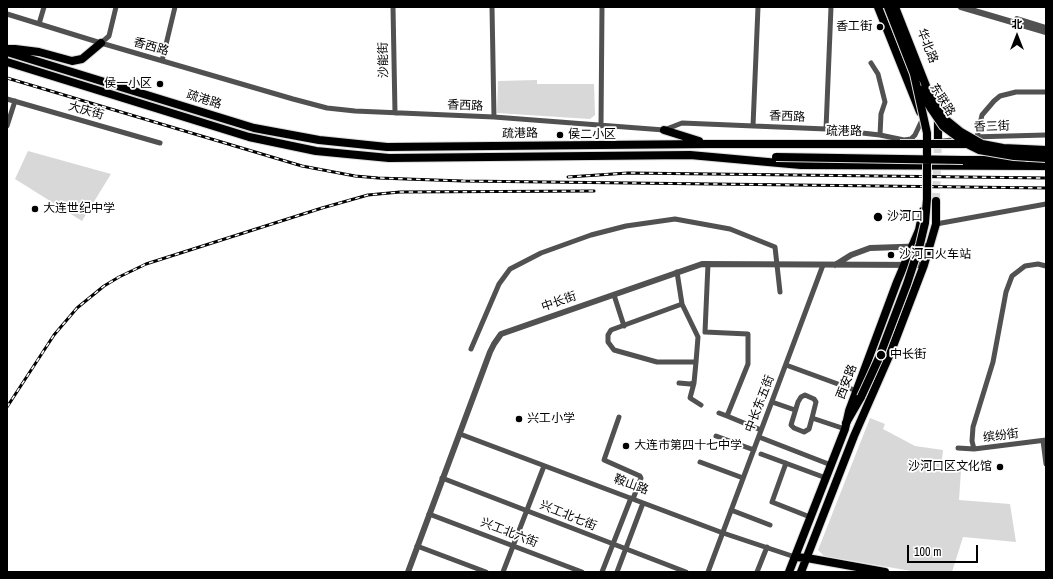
<!DOCTYPE html>
<meta charset="utf-8">
<style>
body{margin:0}
#map{position:relative;width:1053px;height:579px;overflow:hidden;background:#fff;font-family:"Archivo Narrow","Noto Sans SC",sans-serif}
canvas{display:block}
.frame{position:absolute;inset:0;border:8px solid #000;pointer-events:none}
.north{position:absolute;left:997px;top:16px;width:40px;height:40px;-webkit-text-stroke:3px #fff;paint-order:stroke;rotate:0deg;font-size:11px;font-weight:700;line-height:16px;text-align:center;color:#000}
.north::after{content:'';display:block;margin:auto;width:14px;height:18px;background:#000;clip-path:polygon(50% 0,100% 100%,50% 72%,0 100%)}
.scale{position:absolute;left:907px;top:545px;width:71px;height:18px;box-sizing:border-box;border:2px solid #000;border-top:0;padding-left:5px;font-size:12px;line-height:14px;white-space:nowrap;color:#000;-webkit-text-stroke:3px #fff;paint-order:stroke}
</style>
<div id="map">
<canvas width="1053" height="579"></canvas>
<div class="frame"></div>
<div class="north">北</div>
<div class="scale">100 m</div>
</div>
<script>
const c = document.querySelector('canvas').getContext('2d');
c.lineJoin = 'round';
function paint(path, color) {
  c.fillStyle = color;
  c.fill(path, 'evenodd');
}
function poly(rows) {
  const path = new Path2D();
  for (const r of rows) {
    path.moveTo(r[0], r[1]);
    for (let i = 2; i < r.length; i += 2) path.lineTo(r[i], r[i + 1]);
  }
  return path;
}
function stroke(path, color, width, dash) {
  c.strokeStyle = color;
  c.lineWidth = width;
  c.lineCap = dash ? 'butt' : 'round';
  c.setLineDash(dash || []);
  c.stroke(path);
}
function write(font, color, halo, rows, align = 'center') {
  c.font = font + ' "Archivo Narrow","Noto Sans SC",sans-serif';
  c.lineWidth = 3.5;
  c.setLineDash([]);
  c.textBaseline = 'middle';
  c.strokeStyle = halo;
  c.fillStyle = color;
  for (const [text, x, y, turn = 0] of rows) {
    c.save();
    c.translate(x, y);
    c.rotate((+turn || 0) * Math.PI / 180);
    c.textAlign = isNaN(turn) ? turn : align;
    if (halo) c.strokeText(text, 0, 0);
    c.fillText(text, 0, 0);
    c.restore();
  }
}
paint(poly([
 [537,80,537,84,594,84,595,115,590,119,497,113,498,81],
 [28,151,111,174,82,221,15,179],
 [870,418,885,424,883,429,915,446,943,450,941,467,961,470,959,500,1010,504,1016,542,963,537,952,572,917,572,824,556,818,550]
]), '#d8d8d8');
stroke(poly([
 [936,201,938,141]
]), '#d9d9d9', 8, [8, 4]);
const primary = poly([
 [878,7,920,112],
 [938,141,938,116],
 [795,557,807,558,885,572],
 [789,572,845,429,849,411,897,282,919,230,923,211],
 [801,572,854,436,890,354,924,265,936,224,936,201]
]);
const trunk = poly([
 [7,49,15,49,39,52,72,61,82,59,101,43],
 [7,52,254,128,319,140,387,147,708,144,900,144],
 [7,62,249,137,316,151,389,158,690,155,801,165,1046,166],
 [664,130,699,141],
 [963,160,1022,160],
 [846,423,861,397]
]);
stroke(primary, '#dbdbdb', 10);
stroke(trunk, '#dbdbdb', 10);
stroke(poly([
 [393,7,395,113],
 [492,7,494,117],
 [7,14,101,43,293,99,327,108,355,111,494,117,664,130,682,123,826,129,880,135,904,140,911,139,915,135,922,120],
 [39,24,44,7],
 [101,43,109,36,116,7],
 [162,61,175,7],
 [871,63,878,74,885,102,881,114,880,135],
 [7,99,160,143],
 [7,126,15,101],
 [601,126,602,7],
 [753,126,758,7],
 [826,129,831,7],
 [971,137,1046,135],
 [977,137,982,115,994,101,1000,96,1016,92,1046,92],
 [943,141,961,139],
 [936,224,1046,204],
 [708,264,705,332,748,334,748,364,727,416,761,430],
 [677,272,682,304],
 [614,295,624,326],
 [471,349,499,284,510,269,541,253,591,235,626,226,675,219,730,229,775,247,780,292],
 [786,365,857,391],
 [679,383,690,384,694,383,696,362,698,337,682,304,611,330,608,335,608,342,614,350,657,362,696,362],
 [694,383,690,398,701,405],
 [772,402,795,410],
 [719,413,727,416],
 [619,417,604,460,640,476,641,478,633,499],
 [812,418,809,429,804,432,794,428,791,425,798,402,801,397,805,395,814,399,816,402,812,418,845,429],
 [460,434,723,533,795,557],
 [716,436,754,450],
 [759,437,831,465],
 [1043,441,1046,464],
 [958,448,974,449,1046,440],
 [974,449,972,441,973,427,993,362,1006,292,1012,276,1025,266,1038,264,1046,266],
 [761,454,826,478],
 [700,462,743,478],
 [786,463,772,502,810,517],
 [442,478,686,572],
 [731,510,770,525],
 [429,514,582,572],
 [417,546,486,572],
 [503,572,544,466],
 [602,572,631,498],
 [617,572,643,503],
 [708,572,823,265],
 [757,572,767,547]
]), '#515151', 5);
stroke(poly([
 [961,7,1046,32],
 [1017,19,1046,28],
 [835,265,851,255,870,248,930,246],
 [408,572,490,352,494,344,501,334,702,264,924,265]
]), '#515151', 6);
stroke(primary, '#000', 8);
stroke(trunk, '#000', 8);
const rail = poly([
 [7,78,302,166,355,176,378,178,463,181,1046,188],
 [568,177,628,173,1046,178],
 [7,407,54,335,77,308,104,286,119,277,146,264,322,208,368,195,400,192,594,191]
]);
stroke(rail, '#000', 3);
stroke(rail, '#fff', 1.5, [4.5]);
const trunkBridge = poly([
 [888,7,916,79],
 [895,7,928,91,945,119,961,132,982,144,1003,148,1046,150],
 [921,90,930,107,943,126,967,144,979,150,1014,156,1046,158],
 [900,144,967,144],
 [776,157,963,160],
 [861,397,878,360,907,284,920,244,925,223,927,199,927,133,914,74]
]);
stroke(trunkBridge, '#dbdbdb', 10, []);
stroke(trunkBridge, '#000', 8);
for (const [x, y, r, color] of [
 [880,27,4,"#000"],
 [160,84,4,"#000"],
 [560,135,4,"#000"],
 [35,209,4,"#000"],
 [878,217,5,"#000"],
 [891,255,4,"#000"],
 [881,355,5,"#000"],
 [519,419,4,"#000"],
 [626,446,4,"#000"],
 [1000,467,4,"#000"]
]) {
  const dot = new Path2D();
  dot.arc(x, y, r, 0, 2 * Math.PI);
  c.fillStyle = color;
  c.fill(dot);
  stroke(dot, '#fff', 1.5);
}
write('12px', '#000', '#fff', [
 ["香工街",872,27,"right"],
 ["侯一小区",152,84,"right"],
 ["侯二小区",568,135],
 ["大连世纪中学",43,209],
 ["沙河口",887,217],
 ["沙河口火车站",899,255],
 ["中长街",890,355],
 ["兴工小学",527,419],
 ["大连市第四十七中学",634,446],
 ["沙河口区文化馆",992,467,"right"]
], 'left');
write('12px', '#000', '#fff', [
 ["华北路",927,46,69],
 ["香西路",151,47,16],
 ["沙能街",384,60,-91],
 ["疏港路",204,100,17],
 ["东联路",942,100,58],
 ["香西路",465,106,2],
 ["大庆街",86,111,16],
 ["香西路",787,117,2],
 ["香三街",992,127,-2],
 ["疏港路",844,132],
 ["疏港路",520,134,-1],
 ["中长街",559,302,-19],
 ["西安路",847,382,-69],
 ["中长东五街",760,404,-69],
 ["缤纷街",1001,436,-7],
 ["鞍山路",631,485,20],
 ["兴工北七街",568,516,22],
 ["兴工北六街",509,533,21]
]);
</script>
